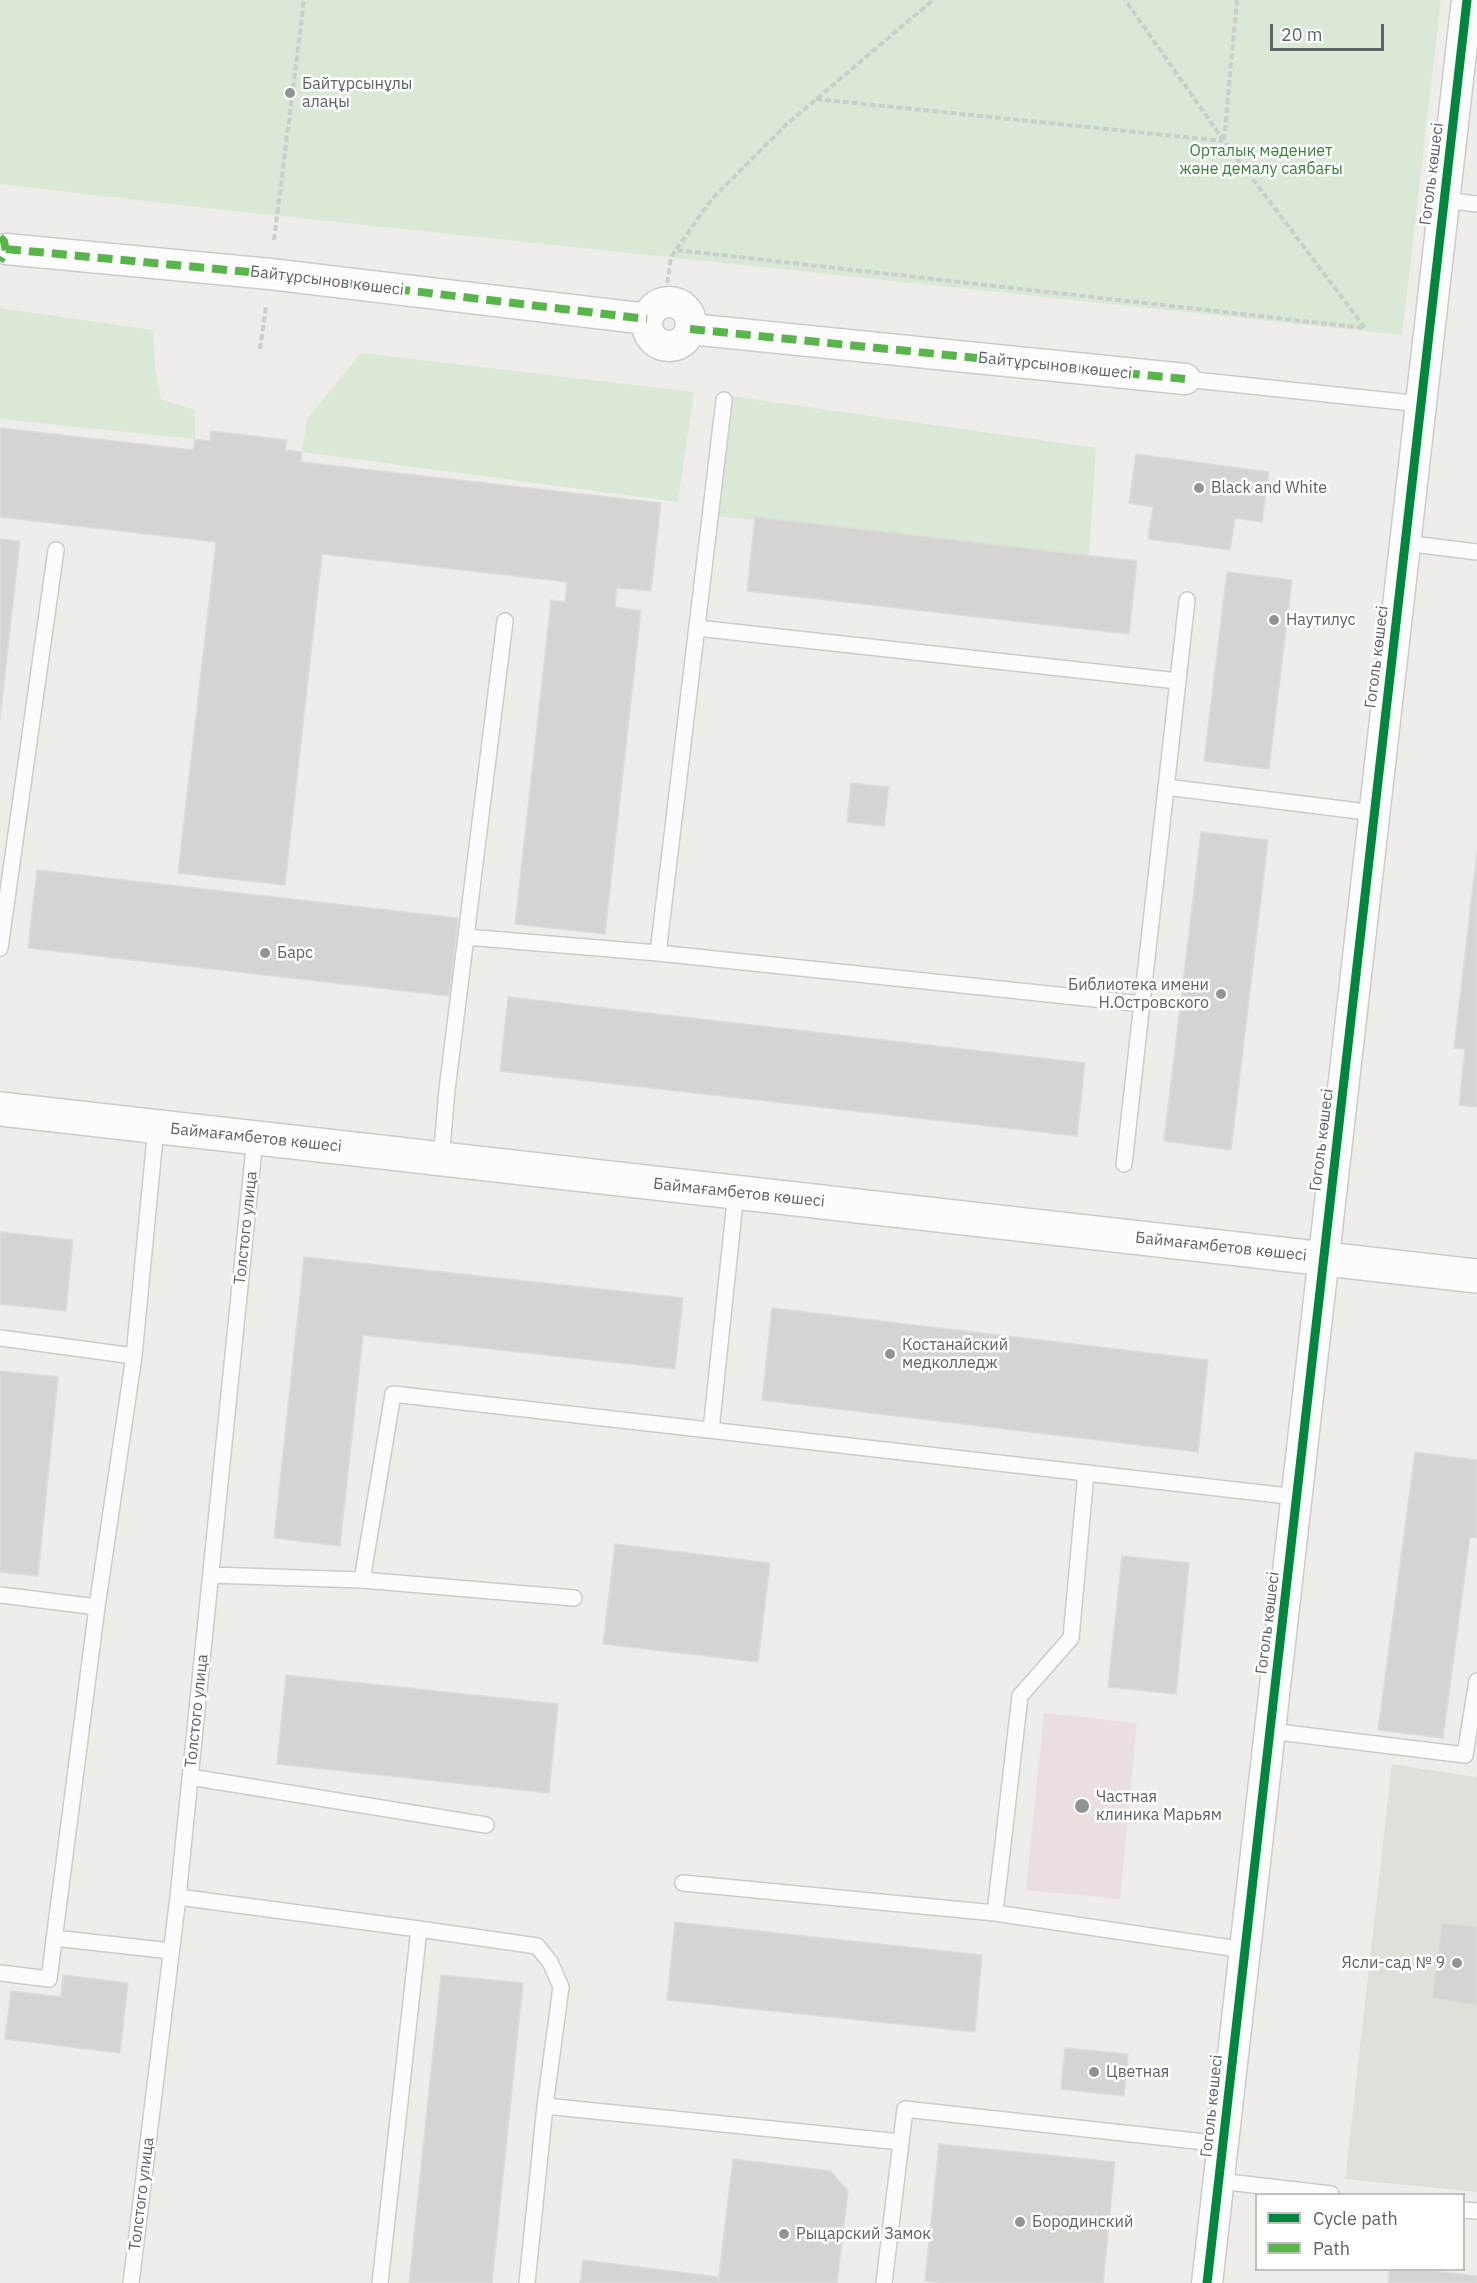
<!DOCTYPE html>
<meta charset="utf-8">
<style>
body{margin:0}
#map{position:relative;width:1477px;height:2283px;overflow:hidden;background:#eeedea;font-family:"IBM Plex Sans",sans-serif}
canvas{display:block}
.legend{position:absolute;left:1255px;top:2193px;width:210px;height:78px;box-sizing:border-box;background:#fff;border:2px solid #bfc0c2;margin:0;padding:8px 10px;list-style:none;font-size:18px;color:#5f6266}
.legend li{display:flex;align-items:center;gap:12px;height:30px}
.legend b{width:30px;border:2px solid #bfc0c2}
.scale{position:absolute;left:1270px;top:24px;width:114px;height:27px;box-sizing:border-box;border:3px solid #5f6266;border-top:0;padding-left:8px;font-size:18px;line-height:21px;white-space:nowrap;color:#5f6266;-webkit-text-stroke:4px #fff;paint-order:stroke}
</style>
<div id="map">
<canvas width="1477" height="2283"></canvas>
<ul class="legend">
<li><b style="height:8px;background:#00873e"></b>Cycle path</li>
<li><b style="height:8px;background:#58b549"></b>Path</li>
</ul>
<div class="scale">20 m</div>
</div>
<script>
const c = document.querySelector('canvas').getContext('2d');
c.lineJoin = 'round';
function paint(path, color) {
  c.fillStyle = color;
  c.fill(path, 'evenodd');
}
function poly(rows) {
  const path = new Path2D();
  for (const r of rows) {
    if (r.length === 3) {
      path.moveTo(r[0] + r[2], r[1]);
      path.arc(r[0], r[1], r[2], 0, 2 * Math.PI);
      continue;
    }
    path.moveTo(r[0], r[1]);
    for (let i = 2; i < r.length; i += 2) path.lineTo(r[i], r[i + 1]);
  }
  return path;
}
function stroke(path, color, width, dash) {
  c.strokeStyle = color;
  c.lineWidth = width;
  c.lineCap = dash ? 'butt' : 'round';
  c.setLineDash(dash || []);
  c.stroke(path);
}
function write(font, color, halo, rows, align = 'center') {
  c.font = font + ' "IBM Plex Sans",sans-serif';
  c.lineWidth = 5;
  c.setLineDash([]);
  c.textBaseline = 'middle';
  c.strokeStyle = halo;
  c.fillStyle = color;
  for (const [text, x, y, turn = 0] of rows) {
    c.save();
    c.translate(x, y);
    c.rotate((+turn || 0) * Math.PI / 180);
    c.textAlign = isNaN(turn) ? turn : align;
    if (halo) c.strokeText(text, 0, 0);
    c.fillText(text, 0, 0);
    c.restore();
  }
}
paint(poly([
 [1392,1764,1475,1777,1477,1774,1477,2192,1345,2179]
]), '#e1dfda');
paint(poly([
 [1044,1713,1137,1723,1120,1899,1026,1890]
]), '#e9dfde');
paint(poly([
 [0,0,1441,0,1402,335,215,209,0,184],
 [0,308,153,330,155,366,161,399,195,410,195,439,0,419],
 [361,353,694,392,678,502,302,452,307,419],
 [723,395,1096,448,1089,555,715,516]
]), '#d9e9d6');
const building = poly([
 [0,428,193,450,195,439,210,441,211,431,287,440,285,450,302,452,301,462,661,503,651,591,617,588,615,607,641,611,605,934,515,924,551,600,565,602,567,582,322,554,285,885,178,873,216,542,0,517,0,428],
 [1136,454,1269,472,1262,522,1235,518,1230,550,1148,539,1153,507,1129,503,1136,454],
 [755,517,1137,561,1129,634,747,591,755,517],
 [0,539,20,541,0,718,0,539],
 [1227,572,1292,580,1269,769,1204,761,1227,572],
 [851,783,889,787,884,826,847,822,851,783],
 [1201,832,1268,840,1231,1150,1164,1141,1201,832],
 [1477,851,1477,1107,1459,1105,1465,1049,1454,1048,1477,851],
 [37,870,458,918,449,996,28,948,37,870],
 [508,997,1085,1063,1077,1136,500,1071,508,997],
 [0,1232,73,1240,66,1311,0,1304,0,1232],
 [304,1257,683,1298,675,1369,363,1335,340,1546,274,1538,304,1257],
 [772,1308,1208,1360,1198,1452,762,1400,772,1308],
 [0,1371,58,1377,38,1576,0,1572,0,1371],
 [1415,1452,1477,1460,1477,1538,1470,1537,1443,1738,1378,1730,1415,1452],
 [615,1544,770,1563,758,1662,603,1644,615,1544],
 [1122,1556,1189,1563,1176,1694,1108,1687,1122,1556],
 [286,1675,558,1704,549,1793,277,1764,286,1675],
 [675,1922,982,1955,975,2032,667,2000,675,1922],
 [1442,1923,1477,1927,1477,2005,1432,1998,1442,1923],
 [63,1975,128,1983,120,2053,5,2039,11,1991,61,1997,63,1975],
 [441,1975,523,1983,492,2283,409,2283,441,1975],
 [1065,2048,1128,2054,1124,2096,1061,2089,1065,2048],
 [939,2144,1115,2162,1103,2283,942,2283,925,2281,939,2144],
 [733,2159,831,2171,840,2182,848,2191,837,2283,718,2283,733,2159],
 [583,2260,719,2277,718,2283,580,2283,583,2260],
 [1390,2270,1426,2270,1477,2276,1477,2283,1388,2283,1390,2270]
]);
paint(building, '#d5d4d2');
stroke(building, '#dddcd9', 1.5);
const lane = poly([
 [1445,200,1477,204],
 [1185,379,1421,404],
 [1405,543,1477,552],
 [697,628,1178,681],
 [1166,787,1375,813],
 [466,937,658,953,1143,1004],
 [0,948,56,550],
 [658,953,724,400],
 [441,1159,447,1090,505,621],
 [1124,1164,1187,600],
 [0,1338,134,1356],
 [711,1430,736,1192],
 [211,1575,362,1580,574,1598],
 [362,1580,393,1394,1297,1497],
 [0,1595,97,1607,134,1356,156,1127],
 [1270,1731,1465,1755,1477,1681],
 [190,1777,486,1825],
 [683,1883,995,1913,1020,1696,1071,1638,1086,1473],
 [178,1897,419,1929,380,2283],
 [995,1913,1245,1950],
 [419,1929,537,1946,550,1962,561,1987,545,2106,527,2283],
 [54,1938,171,1951],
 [0,1973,49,1979,97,1607],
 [545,2106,901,2142],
 [1219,2181,1331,2194],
 [1464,2210,1477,2211],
 [131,2283,178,1897,255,1138],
 [884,2283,905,2109,1223,2144]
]);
const street = poly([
 [6,249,270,274,647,319],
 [669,324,22],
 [690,329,1185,379],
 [1207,2283,1467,0]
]);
const secondary = poly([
 [0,1109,1477,1276]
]);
stroke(lane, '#cbcbcb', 18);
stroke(street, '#cbcbcb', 33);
stroke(secondary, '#cbcbcb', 36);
stroke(poly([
 [816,99,1223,141],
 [1224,140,1237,0],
 [274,240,304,0],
 [677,250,1365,328,1224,141,1125,0],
 [666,292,671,257,711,200,787,124,933,0],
 [260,349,266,307]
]), '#cacecc', 4, [6, 3]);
stroke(lane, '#fcfcfc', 15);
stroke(street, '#fcfcfc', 30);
stroke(secondary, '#fcfcfc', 33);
stroke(poly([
 [0,237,4,241,6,251,0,261],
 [6,249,270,274,647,319],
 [690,329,1185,379]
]), '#58b549', 8, [15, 8]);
stroke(poly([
 [1207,2283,1467,0]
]), '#00873e', 9);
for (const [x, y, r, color] of [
 [290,93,6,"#919394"],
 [1199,488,6,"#919394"],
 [1274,620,6,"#919394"],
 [265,953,6,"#919394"],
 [1221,994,6,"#919394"],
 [890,1354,6,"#919394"],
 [1082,1806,8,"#919394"],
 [1457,1963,6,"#919394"],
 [1094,2072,6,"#919394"],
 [1020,2222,6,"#919394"],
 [784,2234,6,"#919394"]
]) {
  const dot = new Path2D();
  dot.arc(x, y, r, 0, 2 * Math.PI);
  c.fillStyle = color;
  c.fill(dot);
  stroke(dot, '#fff', 2);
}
write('16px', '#5f6266', '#fff', [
 ["Байтұрсынұлы",302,84],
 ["алаңы",302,102],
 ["Black and White",1211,488],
 ["Наутилус",1286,620],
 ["Барс",277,953],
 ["Библиотека имени",1209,985,"right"],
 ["Н.Островского",1209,1003,"right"],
 ["Костанайский",902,1345],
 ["медколледж",902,1363],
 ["Частная",1096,1797],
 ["клиника Марьям",1096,1815],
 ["Ясли-сад № 9",1445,1963,"right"],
 ["Цветная",1106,2072],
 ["Бородинский",1032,2222],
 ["Рыцарский Замок",796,2234]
], 'left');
write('16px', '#3c803f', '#fff', [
 ["Орталық мәдениет",1261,151],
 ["және демалу саябағы",1261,169]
]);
write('16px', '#5f6266', '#fff', [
 ["Гоголь көшесі",1432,174,-83],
 ["Байтұрсынов көшесі",327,281,7],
 ["Байтұрсынов көшесі",1055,366,6],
 ["Гоголь көшесі",1377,657,-83],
 ["Баймағамбетов көшесі",256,1138,6],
 ["Гоголь көшесі",1322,1140,-83],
 ["Баймағамбетов көшесі",739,1193,6],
 ["Толстого улица",246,1228,-84],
 ["Баймағамбетов көшесі",1221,1247,6],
 ["Гоголь көшесі",1268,1623,-83],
 ["Толстого улица",197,1711,-84],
 ["Гоголь көшесі",1212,2106,-84],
 ["Толстого улица",142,2194,-83]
]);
</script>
